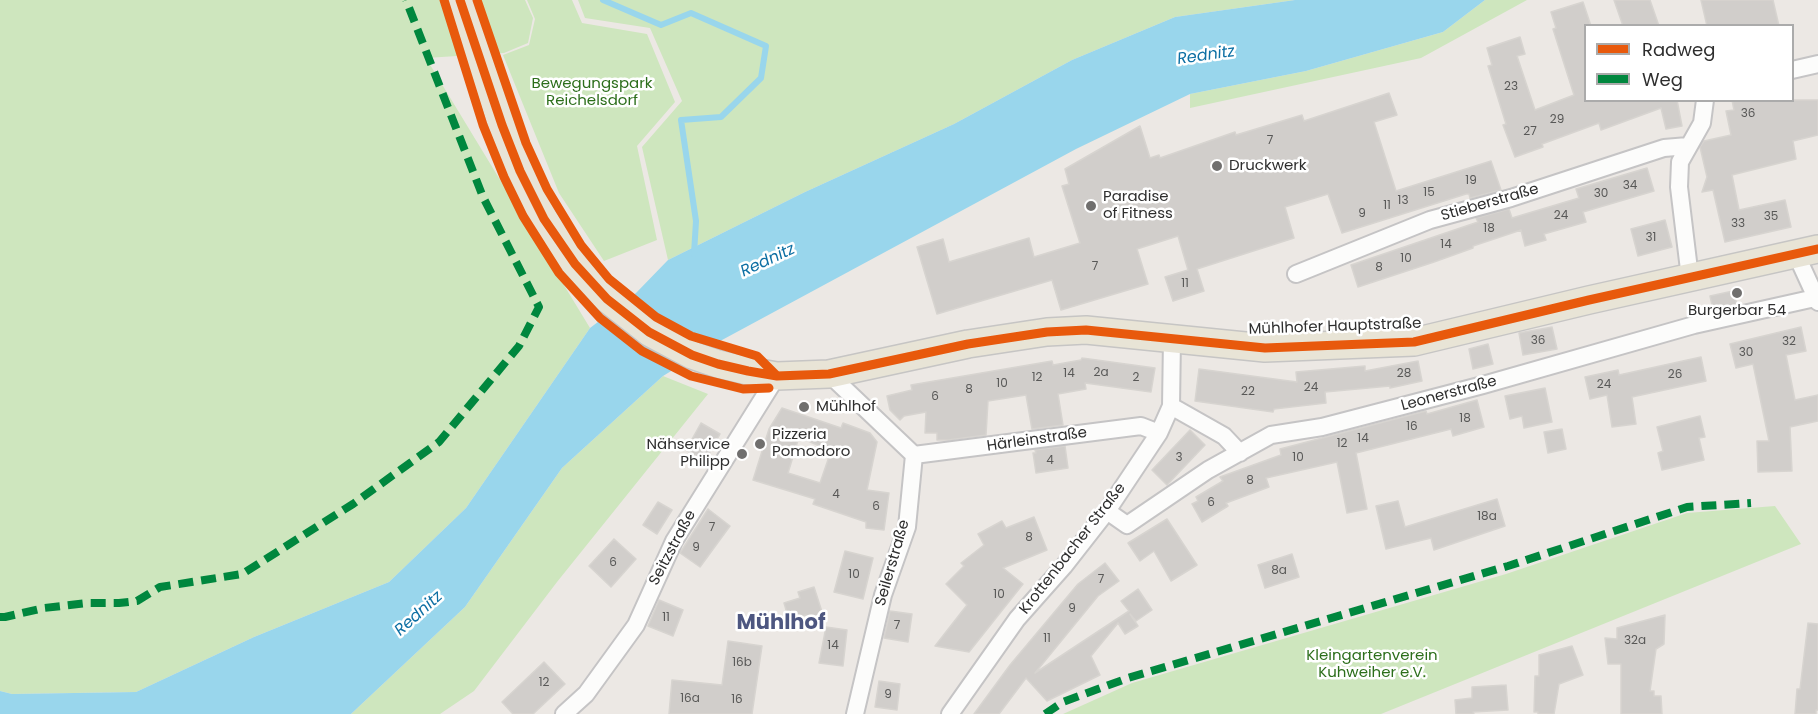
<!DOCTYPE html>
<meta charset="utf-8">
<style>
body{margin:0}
#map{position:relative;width:1818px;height:714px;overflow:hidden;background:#ece8e4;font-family:Poppins,sans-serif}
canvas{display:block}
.legend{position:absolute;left:1584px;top:24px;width:210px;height:78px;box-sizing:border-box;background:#fff;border:2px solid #ababab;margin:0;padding:8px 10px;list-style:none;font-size:18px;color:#2e2e2e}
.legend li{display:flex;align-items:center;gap:12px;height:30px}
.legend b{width:30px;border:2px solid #ababab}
</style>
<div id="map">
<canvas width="1818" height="714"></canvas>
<ul class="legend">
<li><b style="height:8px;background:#e8590c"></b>Radweg</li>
<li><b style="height:8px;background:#00873e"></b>Weg</li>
</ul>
</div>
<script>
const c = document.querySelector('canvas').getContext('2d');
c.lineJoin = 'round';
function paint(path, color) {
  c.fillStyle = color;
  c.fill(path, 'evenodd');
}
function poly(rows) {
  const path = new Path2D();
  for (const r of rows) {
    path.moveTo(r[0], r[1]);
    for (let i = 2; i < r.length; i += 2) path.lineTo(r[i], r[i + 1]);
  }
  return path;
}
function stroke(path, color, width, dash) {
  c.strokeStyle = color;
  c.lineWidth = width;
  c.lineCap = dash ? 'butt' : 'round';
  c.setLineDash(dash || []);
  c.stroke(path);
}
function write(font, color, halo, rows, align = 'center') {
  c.font = font + ' Poppins,sans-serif';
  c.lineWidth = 5;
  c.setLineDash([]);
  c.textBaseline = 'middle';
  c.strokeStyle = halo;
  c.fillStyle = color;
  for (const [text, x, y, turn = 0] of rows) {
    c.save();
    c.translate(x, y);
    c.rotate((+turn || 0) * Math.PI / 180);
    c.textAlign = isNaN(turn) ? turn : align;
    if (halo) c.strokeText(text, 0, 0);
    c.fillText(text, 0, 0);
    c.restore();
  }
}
paint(poly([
 [0,0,525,0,533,18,528,43,504,53,426,58,590,328,466,508,389,582,254,637,136,692,12,694,0,691],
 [527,0,572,0,582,23,647,34,675,102,637,146,657,240,604,261,559,193,503,55,529,45,535,19],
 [578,0,1295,0,1175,17,1072,60,954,124,805,192,668,260,642,147,682,101,650,28,585,18],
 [1485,0,1527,0,1421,58,1190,108,1190,94,1306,71,1443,32],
 [663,376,708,394,557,582,474,691,440,714,351,714,465,607,562,468],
 [1775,506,1801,544,1381,714,1063,714,1132,683,1506,574,1687,513]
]), '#cee6be');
paint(poly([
 [1295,0,1485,0,1443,32,1306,71,1190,94,1076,149,722,340,663,376,562,468,465,607,351,714,0,714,0,691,12,694,136,692,254,637,389,582,466,508,590,328,636,293,668,260,805,192,954,124,1072,60,1175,17]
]), '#99d6ec');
stroke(poly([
 [603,0,661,25,691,13,766,46,761,78,721,117,681,120,696,221,694,254]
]), '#99d6ec', 6);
const building = poly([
 [1614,0,1650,0,1659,26,1623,26,1614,0],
 [1701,0,1773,0,1779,26,1707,26,1701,0],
 [1583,2,1591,26,1586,26,1586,100,1677,100,1682,126,1666,129,1661,108,1601,130,1599,123,1542,144,1543,147,1515,157,1503,125,1506,124,1488,66,1492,65,1487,48,1520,37,1525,54,1517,56,1535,110,1574,95,1553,29,1556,28,1551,12,1583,2],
 [1389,93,1397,115,1374,122,1396,191,1491,161,1501,190,1470,198,1469,194,1466,194,1342,233,1328,194,1285,207,1294,238,1197,269,1204,291,1173,301,1165,277,1188,270,1178,236,1137,249,1148,284,1061,310,1052,280,937,314,917,247,943,239,949,262,1029,238,1034,257,1080,243,1062,186,1069,184,1065,169,1140,126,1150,158,1159,155,1160,158,1235,132,1236,135,1302,115,1304,121,1389,93],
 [1732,100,1818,100,1818,135,1793,141,1796,159,1732,175,1739,210,1785,200,1791,227,1725,242,1713,190,1702,192,1707,177,1700,147,1704,141,1731,135,1726,111,1734,110,1732,100],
 [1647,168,1654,191,1583,212,1586,222,1544,234,1546,240,1525,246,1521,230,1473,246,1473,248,1434,262,1358,287,1351,265,1478,222,1476,218,1509,209,1512,218,1579,198,1576,189,1647,168],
 [1665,220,1672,247,1638,256,1631,229,1665,220],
 [1733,291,1737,305,1713,310,1710,296,1733,291],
 [1552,327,1557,349,1523,355,1519,333,1552,327],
 [1801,327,1806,351,1786,355,1795,400,1818,395,1818,421,1790,427,1792,471,1758,472,1757,441,1769,441,1753,364,1736,368,1730,344,1801,327],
 [1488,344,1493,364,1473,369,1469,349,1488,344],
 [1701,357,1706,381,1632,397,1636,424,1612,427,1607,395,1590,399,1585,377,1618,370,1619,375,1701,357],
 [1082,358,1155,368,1151,392,1085,383,1086,389,1058,394,1063,425,1032,429,1026,395,988,401,986,435,948,440,937,440,937,433,925,433,926,412,904,416,900,420,890,410,887,396,912,390,911,385,1052,361,1053,365,1081,360,1082,358],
 [1418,361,1422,381,1390,388,1390,386,1325,392,1326,403,1274,409,1273,412,1195,401,1199,369,1297,382,1296,372,1365,366,1365,371,1418,361],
 [1545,388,1552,422,1524,428,1522,416,1510,419,1505,396,1545,388],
 [1477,400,1484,427,1453,436,1451,429,1356,453,1367,509,1347,513,1337,462,1266,478,1269,487,1226,503,1228,506,1202,522,1192,504,1198,501,1196,497,1223,481,1220,477,1281,455,1280,449,1426,411,1427,414,1477,400],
 [782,408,841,428,843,423,870,433,877,442,867,490,889,493,884,530,866,528,866,522,813,504,815,499,753,480,769,429,782,408],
 [799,437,831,451,820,483,788,473,799,437],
 [1700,416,1705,437,1699,438,1704,460,1662,470,1658,453,1663,451,1657,427,1700,416],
 [701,423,720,434,705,461,686,450,701,423],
 [1562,429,1566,449,1548,453,1544,432,1562,429],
 [1190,430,1205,445,1167,485,1152,470,1190,430],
 [1065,446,1068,468,1036,473,1033,453,1036,453,1035,450,1065,446],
 [1497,499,1505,526,1434,550,1431,538,1386,549,1376,506,1398,501,1405,527,1497,499],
 [658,502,672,510,657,534,643,525,658,502],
 [708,509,730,526,700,567,680,553,708,509],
 [1034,517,1047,550,1003,568,1023,584,969,652,935,646,967,605,946,584,964,566,961,563,984,545,978,534,1002,521,1006,528,1034,517],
 [1167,519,1197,565,1171,581,1154,551,1140,561,1128,543,1167,519],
 [614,539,636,559,611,587,589,566,614,539],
 [845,551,873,558,863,599,834,592,845,551],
 [1292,554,1299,577,1265,588,1258,565,1292,554],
 [1105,563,1119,581,1098,596,1035,673,1129,611,1121,601,1138,589,1152,610,1136,621,1130,614,1138,626,1125,634,1118,623,1091,656,1100,675,1047,701,1026,678,999,714,974,714,1010,665,1078,584,1105,563],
 [814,587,824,618,808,623,806,615,789,620,784,603,800,598,798,592,814,587],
 [659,600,683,610,673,636,648,626,659,600],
 [890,611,912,614,908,642,884,638,890,611],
 [1665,615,1664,644,1656,649,1650,691,1654,691,1654,696,1661,696,1662,714,1621,714,1621,664,1608,664,1605,638,1617,639,1617,628,1665,615],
 [1808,623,1818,624,1818,710,1816,710,1816,714,1795,714,1797,689,1800,689,1808,623],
 [826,627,847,630,843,666,819,663,826,627],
 [728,641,762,646,752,714,669,714,672,680,722,685,728,641],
 [1572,646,1583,675,1559,684,1554,714,1538,714,1538,712,1534,712,1535,676,1539,676,1539,655,1572,646],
 [544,662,565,684,533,714,513,714,502,702,544,662],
 [879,681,900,684,897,710,875,707,879,681],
 [1506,685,1508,710,1473,712,1474,714,1456,714,1455,700,1472,698,1472,687,1506,685]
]);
paint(building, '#d1cecb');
stroke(building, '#d7d4d0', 1.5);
const street = poly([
 [1792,70,1818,64],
 [1796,254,1818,302],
 [1296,274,1430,220,1511,198,1664,148,1688,146],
 [1690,278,1679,187,1680,162,1702,123,1705,100],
 [829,374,914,455],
 [1171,406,1224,436,1240,453],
 [914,455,1141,426,1159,433],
 [1107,511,1127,525,1208,470,1271,435,1322,427,1483,385,1694,325,1815,298],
 [564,714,586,694,636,625,674,541,777,376],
 [855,714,883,595,907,527,914,455],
 [950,714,1017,619,1064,566,1107,511,1159,433,1171,406,1172,339]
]);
const primary = poly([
 [460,0,502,125,520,171,544,219,575,264,607,299,649,332,692,355,718,364,748,371,777,376,829,374,968,344,1047,332,1086,330,1265,348,1414,342,1589,300,1818,249]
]);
stroke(street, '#c5c4c5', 20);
stroke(primary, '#c6c5c4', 30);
stroke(street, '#fcfcfb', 16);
stroke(primary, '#e8e4d6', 27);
stroke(poly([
 [0,617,5,617,44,608,88,603,119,603,137,601,160,587,242,574,353,504,439,442,519,346,539,307,483,197,406,0],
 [1045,714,1063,702,1128,678,1508,566,1687,507,1751,503]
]), '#00873e', 8, [15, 8]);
stroke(poly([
 [444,0,483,125,504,177,523,216,559,273,600,318,642,351,691,376,743,389,769,388],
 [460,0,502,125,520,171,544,219,575,264,607,299,649,332,692,355,718,364,748,371,777,376,829,374,968,344,1047,332,1086,330,1265,348,1414,342,1589,300,1818,249],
 [477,0,526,143,547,189,581,245,609,279,656,317,691,336,757,356,777,376]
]), '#e8590c', 9);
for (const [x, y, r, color] of [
 [1217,166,6,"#706f6e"],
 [1091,206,6,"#706f6e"],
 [1737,293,6,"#706f6e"],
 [804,407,6,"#706f6e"],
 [760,444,6,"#706f6e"],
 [742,454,6,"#706f6e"]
]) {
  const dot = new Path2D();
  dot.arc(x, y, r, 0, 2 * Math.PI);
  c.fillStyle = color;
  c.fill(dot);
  stroke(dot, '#fff', 2);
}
write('12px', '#585857', null, [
 ["23",1511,87],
 ["36",1748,114],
 ["29",1557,120],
 ["27",1530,132],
 ["7",1270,141],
 ["19",1471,181],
 ["34",1630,186],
 ["15",1429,193],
 ["30",1601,194],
 ["13",1403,201],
 ["11",1387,206],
 ["9",1362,214],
 ["24",1561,216],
 ["35",1771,217],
 ["33",1738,224],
 ["18",1489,229],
 ["31",1651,238],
 ["14",1446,245],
 ["10",1406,259],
 ["7",1095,267],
 ["8",1379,268],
 ["11",1185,284],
 ["36",1538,341],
 ["32",1789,342],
 ["30",1746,353],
 ["2a",1101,373],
 ["14",1069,374],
 ["28",1404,374],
 ["26",1675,375],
 ["12",1037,378],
 ["2",1136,378],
 ["10",1002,384],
 ["24",1604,385],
 ["24",1311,388],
 ["8",969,390],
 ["22",1248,392],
 ["6",935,397],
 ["18",1465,419],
 ["16",1412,427],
 ["14",1363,439],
 ["12",1342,444],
 ["3",1179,458],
 ["10",1298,458],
 ["4",1050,461],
 ["8",1250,481],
 ["4",836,495],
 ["6",1211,503],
 ["6",876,507],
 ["18a",1487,517],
 ["7",712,528],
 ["8",1029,538],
 ["9",696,548],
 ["6",613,563],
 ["8a",1279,571],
 ["10",854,575],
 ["7",1101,580],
 ["10",999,595],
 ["9",1072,609],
 ["11",666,618],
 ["7",897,626],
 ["11",1047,639],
 ["32a",1635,641],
 ["14",833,646],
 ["16b",742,663],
 ["12",544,683],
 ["9",888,695],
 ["16a",690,699],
 ["16",737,700]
]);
write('15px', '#2c6e1b', '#fff', [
 ["Bewegungspark",592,84],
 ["Reichelsdorf",592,101],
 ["Kleingartenverein",1372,656],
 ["Kuhweiher e.V.",1372,673]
]);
write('15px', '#2e2e2e', '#fff', [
 ["Druckwerk",1229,166],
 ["Paradise",1103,197],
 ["of Fitness",1103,214],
 ["Burgerbar 54",1737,311,"center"],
 ["Mühlhof",816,407],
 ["Pizzeria",772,435],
 ["Pomodoro",772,452],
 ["Nähservice",730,445,"right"],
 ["Philipp",730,462,"right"]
], 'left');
write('15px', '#2e2e2e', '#fff', [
 ["Stieberstraße",1490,203,-16],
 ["Mühlhofer Hauptstraße",1335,327,-2],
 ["Leonerstraße",1449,394,-15],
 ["Härleinstraße",1037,440,-8],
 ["Seitzstraße",673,548,-62],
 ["Krottenbacher Straße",1073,549,-52],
 ["Seilerstraße",893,563,-74]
]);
write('italic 16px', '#0d6fa3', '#fff', [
 ["Rednitz",1206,56,-8],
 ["Rednitz",768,261,-25],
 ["Rednitz",419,614,-42]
]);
write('bold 21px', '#4d5680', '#fff', [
 ["Mühlhof",781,624]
]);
</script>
